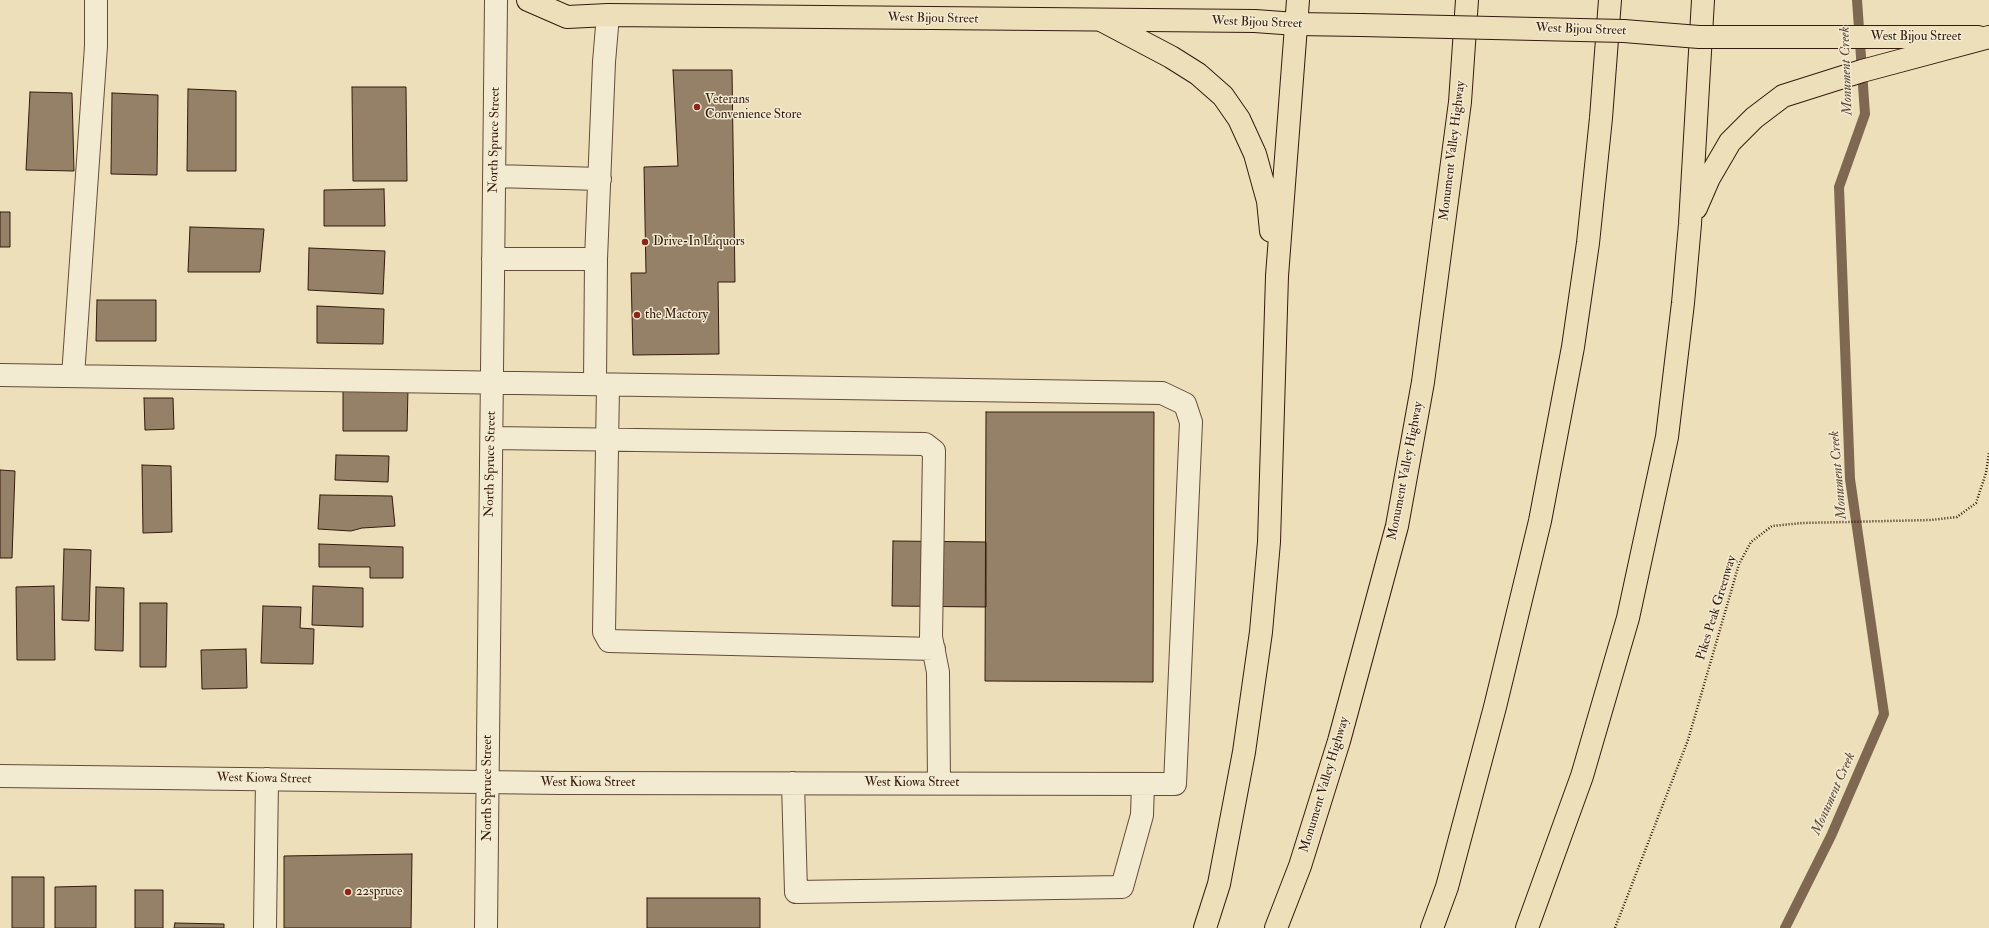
<!DOCTYPE html>
<style>
body{margin:0}
canvas{display:block;background:#ecdfb9}
</style>
<canvas width="1989" height="928"></canvas>
<script>
const c = document.querySelector('canvas').getContext('2d');
c.lineJoin = 'round';
function poly(rows) {
  const path = new Path2D();
  for (const r of rows) {
    path.moveTo(r[0], r[1]);
    for (let i = 2; i < r.length; i += 2) path.lineTo(r[i], r[i + 1]);
  }
  return path;
}
function stroke(path, color, width, dash) {
  c.strokeStyle = color;
  c.lineWidth = width;
  c.lineCap = dash ? 'butt' : 'round';
  c.setLineDash(dash || []);
  c.stroke(path);
}
function paint(path, color) {
  c.fillStyle = color;
  c.fill(path, 'evenodd');
}
function write(font, color, halo, rows, align = 'center') {
  c.font = font + ' "IM FELL Double Pica",serif';
  c.lineWidth = 3;
  c.setLineDash([]);
  c.textBaseline = 'middle';
  c.strokeStyle = halo;
  c.fillStyle = color;
  for (const [text, x, y, turn = 0] of rows) {
    c.save();
    c.translate(x, y);
    c.rotate((+turn || 0) * Math.PI / 180);
    c.textAlign = isNaN(turn) ? turn : align;
    if (halo) c.strokeText(text, 0, 0);
    c.fillText(text, 0, 0);
    c.restore();
  }
}
stroke(poly([
 [1785,928,1831,836,1884,714,1850,479,1839,187,1865,114,1857,0]
]), '#7e6852', 10);
const building = poly([
 [673,70,732,70,735,282,718,282,719,354,633,355,631,273,646,273,644,167,678,166,673,70],
 [352,87,406,87,407,181,353,181,352,87],
 [188,89,236,91,236,171,187,171,188,89],
 [30,92,72,93,74,171,26,170,30,92],
 [112,93,158,95,157,175,111,174,112,93],
 [384,189,385,226,324,226,324,190,384,189],
 [0,212,10,212,10,247,0,247,0,212],
 [190,227,264,229,260,272,188,272,190,227],
 [309,248,385,251,383,294,308,290,309,248],
 [97,300,156,300,156,341,96,341,97,300],
 [317,306,384,309,383,344,317,343,317,306],
 [343,388,408,389,407,431,343,431,343,388],
 [144,398,173,398,174,429,145,430,144,398],
 [986,412,1154,412,1153,682,985,681,986,412],
 [336,455,389,456,388,482,335,480,336,455],
 [142,465,171,466,172,532,143,533,142,465],
 [0,470,15,471,12,558,0,558,0,470],
 [320,495,392,496,395,526,362,528,351,531,318,529,320,495],
 [893,541,986,542,986,607,892,606,893,541],
 [319,544,403,547,403,578,370,578,370,567,319,567,319,544],
 [64,549,91,550,89,621,62,620,64,549],
 [54,586,55,660,17,660,16,587,54,586],
 [313,586,363,588,363,627,312,625,313,586],
 [96,587,124,588,123,651,95,650,96,587],
 [140,603,167,603,166,667,140,667,140,603],
 [263,606,301,607,300,628,314,629,313,664,261,663,263,606],
 [246,649,247,688,202,689,201,650,246,649],
 [412,854,411,928,284,928,284,856,412,854],
 [12,877,44,877,44,928,12,928,12,877],
 [96,886,96,928,55,928,55,887,96,886],
 [135,890,163,890,163,928,135,928,135,890],
 [647,898,760,898,760,928,647,928,647,898],
 [175,923,224,924,224,928,174,928,175,923]
]);
paint(building, '#948167');
stroke(building, '#351b0e', 1);
const minor = poly([
 [495,176,600,179],
 [493,259,596,259],
 [0,375,1162,393,1185,404,1191,422,1175,784,561,783,0,776],
 [73,376,96,46,96,0],
 [595,384,596,259,604,62,608,15],
 [608,386,604,632,609,641,934,649],
 [492,438,925,444,934,451,931,637,938,672,939,783],
 [793,783,796,892,1122,887,1142,815,1143,784],
 [265,928,267,779],
 [486,928,496,0]
]);
const major = poly([
 [528,0,567,17,608,15,1255,21,1296,24,1361,25],
 [1745,37,1978,37]
]);
const highway = poly([
 [1101,20,1171,57,1198,74,1223,96,1239,119,1255,154,1268,201,1271,231],
 [1696,208,1709,178,1730,142,1754,118,1783,96,1862,71,1989,37],
 [1205,928,1219,884,1244,752,1261,632,1269,542,1277,276,1298,0],
 [1276,928,1300,866,1339,741,1397,526,1423,382,1460,102,1467,0],
 [1432,928,1447,887,1495,707,1540,521,1573,347,1588,243,1601,118,1610,0],
 [1527,928,1582,776,1628,618,1667,437,1683,303,1690,224,1703,0]
]);
stroke(minor, '#634c39', 24);
stroke(major, '#351b0e', 24);
stroke(highway, '#351b0e', 24);
stroke(poly([
 [1615,928,1688,740,1739,564,1751,542,1772,526,1802,523,1931,520,1957,517,1976,503,1986,473,1989,453]
]), '#351b0e', 2.5, [1, 2]);
stroke(minor, '#f3ead2', 22);
stroke(major, '#ecdfb9', 22);
stroke(highway, '#ecdfb9', 22);
const majorBridge = poly([
 [1361,25,1624,31,1699,37,1745,37]
]);
stroke(majorBridge, '#351b0e', 24, []);
stroke(majorBridge, '#ecdfb9', 22);
for (const [x, y, r, color] of [
 [697,107,4,"#8f2418"],
 [645,242,4,"#8f2418"],
 [637,315,4,"#8f2418"],
 [348,892,4,"#8f2418"]
]) {
  const dot = new Path2D();
  dot.arc(x, y, r, 0, 2 * Math.PI);
  c.fillStyle = color;
  c.fill(dot);
  stroke(dot, '#f3ead2', 1.5);
}
write('13px', '#351b0e', '#f3ead2', [
 ["West Bijou Street",933,19,1],
 ["West Bijou Street",1257,23,2],
 ["West Bijou Street",1581,30,2],
 ["West Bijou Street",1916,37],
 ["North Spruce Street",495,140,-89],
 ["Monument Valley Highway",1453,151,-83],
 ["North Spruce Street",491,464,-89],
 ["Monument Valley Highway",1406,471,-79],
 ["Pikes Peak Greenway",1717,608,-73],
 ["West Kiowa Street",264,779,1],
 ["West Kiowa Street",588,783],
 ["West Kiowa Street",912,783],
 ["Monument Valley Highway",1325,785,-73],
 ["North Spruce Street",488,788,-90]
]);
write('13px', '#351b0e', '#f3ead2', [
 ["Veterans",705,100],
 ["Convenience Store",705,115],
 ["Drive-In Liquors",653,242],
 ["the Mactory",645,315],
 ["22spruce",356,892]
], 'left');
write('italic 14px', '#5f4836', '#f3ead2', [
 ["Monument Creek",1847,71,-92],
 ["Monument Creek",1839,475,-95],
 ["Monument Creek",1834,794,-66]
]);
</script>
